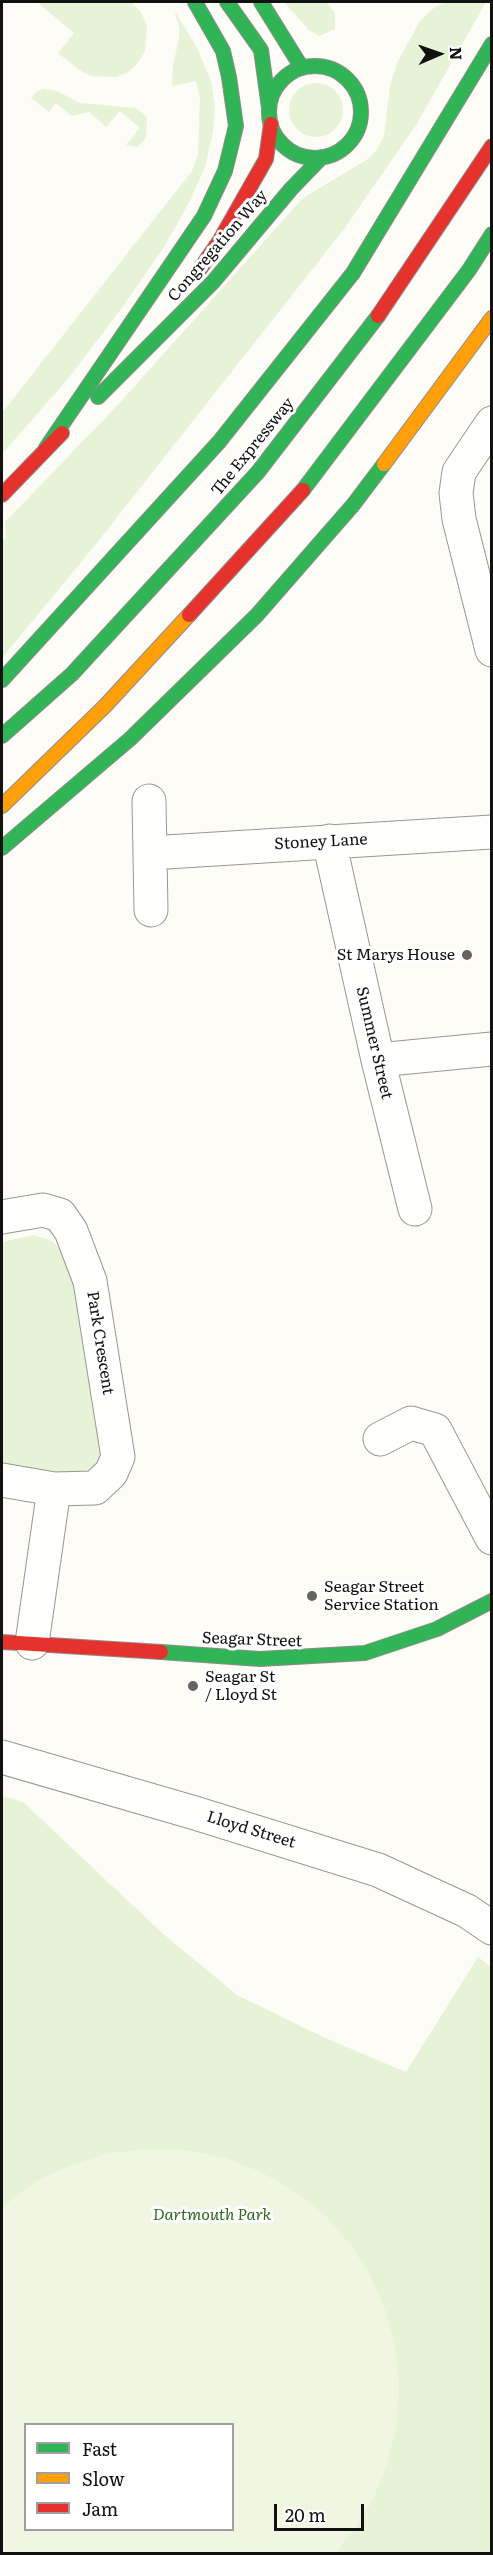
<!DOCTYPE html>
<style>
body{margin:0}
#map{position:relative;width:493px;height:2555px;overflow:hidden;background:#fdfcf7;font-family:Literata,serif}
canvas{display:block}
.frame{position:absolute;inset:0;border:3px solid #111;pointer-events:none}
.legend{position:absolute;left:24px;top:2423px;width:210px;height:108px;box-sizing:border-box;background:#fff;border:2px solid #a0a0a0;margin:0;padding:8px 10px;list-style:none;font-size:18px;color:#111}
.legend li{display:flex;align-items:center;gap:12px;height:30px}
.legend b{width:30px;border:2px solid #a0a0a0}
.north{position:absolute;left:409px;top:24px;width:60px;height:60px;-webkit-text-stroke:4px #fff;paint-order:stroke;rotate:88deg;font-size:16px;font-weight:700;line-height:24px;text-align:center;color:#111}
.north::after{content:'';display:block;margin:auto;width:21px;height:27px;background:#111;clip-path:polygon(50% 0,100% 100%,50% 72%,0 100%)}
.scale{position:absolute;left:274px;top:2504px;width:90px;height:27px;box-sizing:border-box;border:3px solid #111;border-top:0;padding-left:8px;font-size:18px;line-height:21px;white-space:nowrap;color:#111;-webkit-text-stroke:4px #fff;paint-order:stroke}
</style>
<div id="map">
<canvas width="493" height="2555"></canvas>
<div class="frame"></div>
<ul class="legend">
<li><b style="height:8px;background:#30b455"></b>Fast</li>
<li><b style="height:8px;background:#ff9f0a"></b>Slow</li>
<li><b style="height:8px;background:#e5322d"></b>Jam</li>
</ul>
<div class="north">N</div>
<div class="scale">20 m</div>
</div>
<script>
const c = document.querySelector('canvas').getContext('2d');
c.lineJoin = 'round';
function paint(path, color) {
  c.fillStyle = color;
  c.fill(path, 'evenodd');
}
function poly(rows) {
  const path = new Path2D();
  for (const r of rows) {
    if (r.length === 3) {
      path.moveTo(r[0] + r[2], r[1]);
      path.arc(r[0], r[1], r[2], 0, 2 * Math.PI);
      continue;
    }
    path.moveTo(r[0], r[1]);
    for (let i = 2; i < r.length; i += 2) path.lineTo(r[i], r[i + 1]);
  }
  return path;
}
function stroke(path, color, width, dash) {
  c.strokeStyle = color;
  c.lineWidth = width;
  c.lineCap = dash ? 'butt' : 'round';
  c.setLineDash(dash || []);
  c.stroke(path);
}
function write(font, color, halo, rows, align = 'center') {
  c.font = font + ' Literata,serif';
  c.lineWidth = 6;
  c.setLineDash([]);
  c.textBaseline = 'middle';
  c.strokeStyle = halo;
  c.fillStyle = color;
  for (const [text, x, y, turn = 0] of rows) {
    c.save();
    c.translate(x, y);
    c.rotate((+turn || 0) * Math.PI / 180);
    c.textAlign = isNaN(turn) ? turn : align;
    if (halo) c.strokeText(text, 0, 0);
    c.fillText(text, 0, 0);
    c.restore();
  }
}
paint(poly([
 [37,2,131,2,141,12,147,26,145,51,137,64,128,72,116,77,91,76,81,71,58,53,74,33],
 [284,2,327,2,335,13,335,29,319,36,309,30],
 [447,2,486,2,416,125,344,229,96,544,2,658,2,542,6,537,5,522,116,407,303,198,368,159,376,151,384,136,390,86,397,63,420,21,436,6],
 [174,10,196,46,211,81,215,107,213,131,206,164,190,201,164,247,121,309,67,380,2,454,2,413,192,171,198,154,200,98,196,81,172,86,173,65,179,39,179,26],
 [316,110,27],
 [43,89,57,91,80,103,136,108,147,117,146,138,137,147,126,145,140,128,120,111,106,127,89,112,72,116,56,103,49,112,31,98,36,92],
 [34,1235,52,1241,74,1263,107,1452,94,1469,65,1474,2,1464,2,1242],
 [2,1796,23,1802,161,1932,237,1995,325,2038,406,2072,478,1957,491,1967,491,2553,2,2553],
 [26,2424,232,2424,232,2530,26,2530]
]), '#e7f3d7');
paint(poly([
 [149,2149,187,2150,225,2158,261,2172,294,2191,325,2215,350,2244,371,2277,386,2312,396,2350,399,2388,396,2427,387,2464,373,2500,352,2533,335,2553,2,2553,2,2207,38,2180,74,2164,110,2153],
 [26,2424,232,2424,232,2530,26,2530]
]), '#f0f6e1');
const street = poly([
 [492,423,459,472,456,493,459,519,492,650],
 [149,801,151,910],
 [329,841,378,1060,415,1209],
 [150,853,492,832],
 [378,1060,492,1049],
 [2,1217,43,1210,60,1215,71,1231,90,1281,118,1457,111,1473,95,1488,54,1489,2,1480],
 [380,1439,411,1423,435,1430,492,1538],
 [32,1643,54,1489],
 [2,1757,195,1813,378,1870,467,1911,492,1928]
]);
const fast = poly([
 [227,2,261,50,269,108],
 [261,2,302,68],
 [315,112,46],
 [98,397,213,282,291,189,322,157],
 [46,448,204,216,225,171,236,126,229,77,223,51,195,2],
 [303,490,469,270,492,234],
 [2,680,219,442,353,273,492,44],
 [2,736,72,674,258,472,378,316],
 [2,848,130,739,257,615,353,505,384,464],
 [161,1652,260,1659,365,1653,437,1629,492,1601]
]);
const slow = poly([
 [384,464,492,318],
 [2,806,105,706,189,615]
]);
const jam = poly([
 [200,269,220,240,266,159,271,124],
 [378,316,492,146],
 [2,495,62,433],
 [189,615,303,490],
 [2,1642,161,1652]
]);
stroke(street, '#979795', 35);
stroke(fast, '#8e8d8b', 16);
stroke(slow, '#8e8d8b', 16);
stroke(jam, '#8e8d8b', 16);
stroke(street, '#fffffe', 33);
stroke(fast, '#30b455', 14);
stroke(slow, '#ff9f0a', 14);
stroke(jam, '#e5322d', 14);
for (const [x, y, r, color] of [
 [467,955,6,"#646362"],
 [312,1596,6,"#646362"],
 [193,1686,6,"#646362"]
]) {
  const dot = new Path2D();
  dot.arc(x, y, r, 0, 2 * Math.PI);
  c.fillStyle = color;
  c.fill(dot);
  stroke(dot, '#fff', 2);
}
write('16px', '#111', '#fff', [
 ["Congregation Way",218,246,-49],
 ["The Expressway",253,447,-51],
 ["Stoney Lane",321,842,-3],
 ["Summer Street",374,1043,77],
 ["Park Crescent",100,1343,81],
 ["Seagar Street",252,1640,2],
 ["Lloyd Street",251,1830,17]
]);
write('16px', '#111', '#fff', [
 ["St Marys House",455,955,"right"],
 ["Seagar Street",324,1587],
 ["Service Station",324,1605],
 ["Seagar St",205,1677],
 ["/ Lloyd St",205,1695]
], 'left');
write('italic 16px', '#2f6b1f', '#fff', [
 ["Dartmouth Park",212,2215]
]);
</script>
